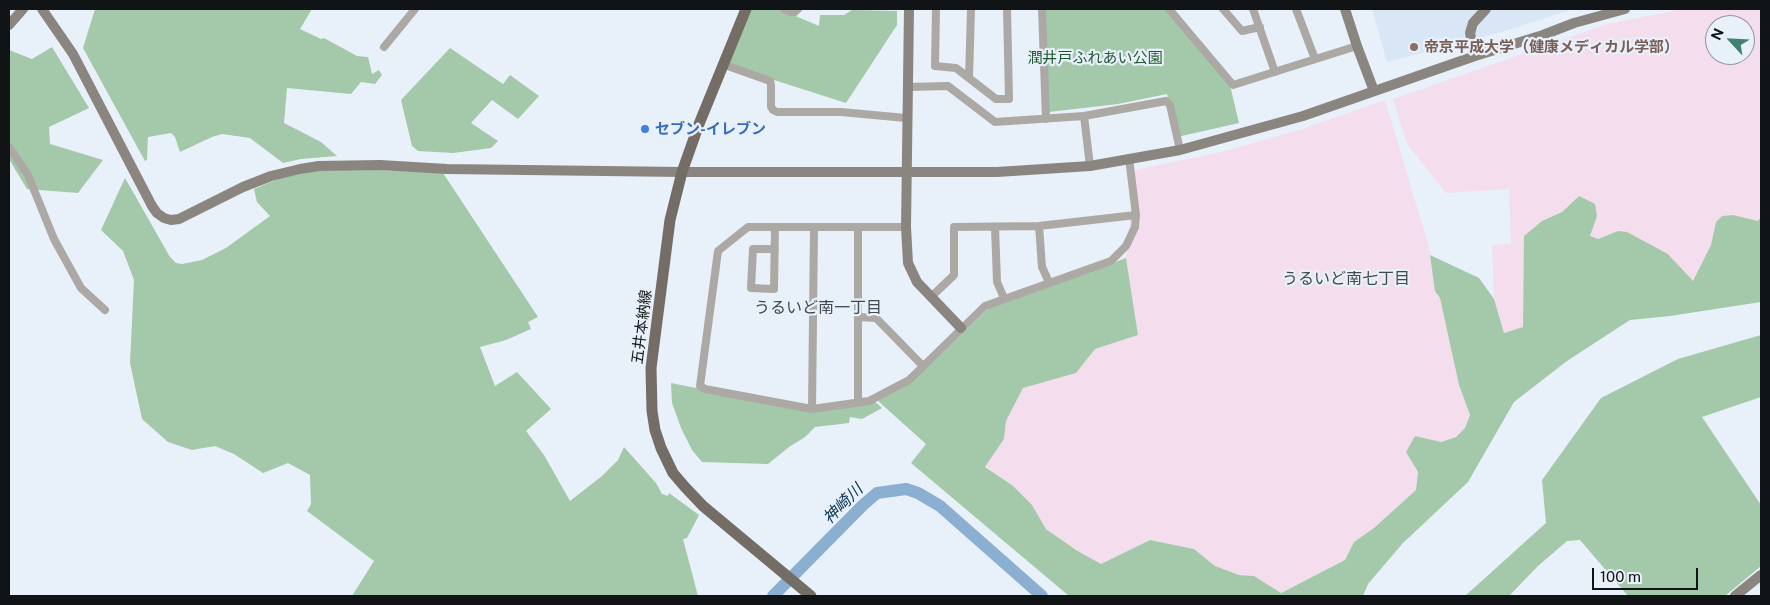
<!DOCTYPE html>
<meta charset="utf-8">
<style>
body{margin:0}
#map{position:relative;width:1770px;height:605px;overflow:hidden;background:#e8f0fa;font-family:"Public Sans",sans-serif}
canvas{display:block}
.frame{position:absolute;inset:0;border:10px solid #111417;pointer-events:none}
.north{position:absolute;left:1705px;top:15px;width:50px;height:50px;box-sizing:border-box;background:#e8f0fa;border:1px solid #92989f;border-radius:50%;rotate:295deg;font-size:14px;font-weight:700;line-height:20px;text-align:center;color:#111417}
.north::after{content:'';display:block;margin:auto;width:18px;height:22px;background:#41816f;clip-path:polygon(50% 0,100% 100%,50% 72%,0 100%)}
.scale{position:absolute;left:1592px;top:568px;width:106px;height:22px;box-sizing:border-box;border:2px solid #111417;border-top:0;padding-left:6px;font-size:15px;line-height:18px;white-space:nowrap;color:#111417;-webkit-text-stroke:4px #e8f0fa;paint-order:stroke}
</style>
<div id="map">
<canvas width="1770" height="605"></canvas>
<div class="frame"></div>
<div class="north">N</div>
<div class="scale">100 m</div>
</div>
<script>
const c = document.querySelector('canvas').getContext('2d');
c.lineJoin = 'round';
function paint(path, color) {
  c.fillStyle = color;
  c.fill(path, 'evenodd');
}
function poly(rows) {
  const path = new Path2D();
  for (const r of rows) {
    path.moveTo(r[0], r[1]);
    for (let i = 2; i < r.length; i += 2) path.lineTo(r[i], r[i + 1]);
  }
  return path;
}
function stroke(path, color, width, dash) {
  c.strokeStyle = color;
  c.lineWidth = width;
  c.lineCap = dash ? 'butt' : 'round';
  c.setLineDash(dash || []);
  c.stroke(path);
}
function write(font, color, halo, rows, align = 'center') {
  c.font = font + ' "Public Sans","Noto Sans JP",sans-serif';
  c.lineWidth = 4.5;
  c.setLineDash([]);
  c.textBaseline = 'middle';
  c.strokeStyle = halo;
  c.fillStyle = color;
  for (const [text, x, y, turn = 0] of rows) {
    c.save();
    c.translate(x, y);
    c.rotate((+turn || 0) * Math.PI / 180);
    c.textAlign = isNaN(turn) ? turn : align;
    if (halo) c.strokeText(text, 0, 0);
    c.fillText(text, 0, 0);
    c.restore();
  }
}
paint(poly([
 [1683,9,1761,9,1761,217,1759,221,1733,215,1716,222,1711,245,1693,282,1668,254,1618,231,1598,239,1589,236,1597,216,1578,196,1562,212,1542,221,1525,236,1523,327,1504,333,1494,299,1492,245,1511,244,1509,189,1446,193,1407,144,1393,99,1608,24],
 [1715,25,1745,25,1745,55,1715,55],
 [1385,100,1431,254,1459,385,1470,415,1465,428,1456,437,1406,452,1418,472,1416,490,1374,528,1354,542,1345,560,1280,593,1254,576,1239,575,1215,566,1194,549,1150,540,1101,564,1076,550,1046,529,1032,505,1012,485,985,466,1004,439,1006,421,1023,388,1076,373,1095,349,1138,335,1126,258,1135,170,1221,152,1299,130]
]), '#f4deed');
paint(poly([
 [1372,9,1573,9,1502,32,1387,62]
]), '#d9e6f6');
paint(poly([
 [95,9,312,9,300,29,321,39,324,38,357,56,368,57,372,74,379,70,382,75,375,84,361,82,351,94,287,88,284,123,321,142,337,156,301,159,283,163,250,138,222,134,212,137,180,152,175,137,171,133,148,137,147,160,145,161,83,48],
 [749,9,779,9,819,26,820,15,844,15,852,10,897,11,897,25,846,103,727,65],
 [1044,9,1165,9,1230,85,1239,123,1177,137,1167,94,1118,104,1049,112],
 [52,47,89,108,49,127,50,144,103,160,78,193,27,189,9,159,9,50,32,59],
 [450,48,503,84,510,75,539,96,518,119,492,100,471,123,498,141,491,148,453,153,418,151,412,146,401,100],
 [360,169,443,173,538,317,528,322,531,329,506,340,480,347,495,386,517,372,551,409,526,431,544,455,570,501,602,476,618,460,624,447,656,483,662,494,668,496,669,493,699,515,687,538,683,539,698,596,680,596,674,595,672,596,352,596,374,561,307,511,311,504,310,475,288,463,263,473,234,454,215,446,192,450,168,442,142,419,130,363,134,280,123,251,101,230,125,178,170,257,176,263,182,264,202,260,226,248,270,216,257,202,254,189,280,178,315,171],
 [1579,196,1595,204,1597,216,1590,236,1598,239,1618,231,1627,232,1668,254,1693,281,1711,245,1716,222,1722,216,1733,215,1758,221,1761,217,1761,302,1670,316,1630,320,1567,361,1514,402,1468,482,1403,543,1368,584,1363,596,1069,596,911,463,926,444,877,400,909,382,924,370,989,308,1126,258,1138,335,1095,349,1076,373,1023,388,1006,421,1004,439,985,467,1012,485,1032,505,1046,529,1076,550,1101,564,1150,540,1194,549,1215,566,1239,575,1254,576,1281,593,1345,560,1354,542,1374,528,1416,490,1418,472,1406,452,1415,436,1441,442,1456,437,1465,428,1470,415,1459,385,1440,298,1435,291,1430,255,1479,278,1494,299,1504,333,1523,327,1524,236,1542,221,1562,212],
 [1761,335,1761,397,1702,417,1761,505,1761,566,1725,596,1628,596,1580,540,1567,541,1538,566,1509,596,1465,596,1546,523,1542,480,1601,398,1678,359],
 [671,383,796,408,871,398,882,408,862,419,850,417,849,423,815,427,805,437,789,447,768,464,702,462,692,450,681,428,672,403]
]), '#a4c9aa');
stroke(poly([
 [773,596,863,505,877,493,906,489,918,493,940,506,1042,596]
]), '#8bafd0', 12);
stroke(poly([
 [784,9,791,12,795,12,798,9],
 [936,9,935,66,956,68,996,99,1009,99,1007,9],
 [1042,9,1046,119],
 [1169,9,1233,85,1357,46],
 [1223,9,1242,31,1260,27],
 [1253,9,1275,72],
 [1296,9,1315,59],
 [384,47,415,9],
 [722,64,770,81,771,85,771,107,773,110,777,112,841,112,906,118],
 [969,78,971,9],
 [908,87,948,86,995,122,1084,116,1166,101,1170,105,1180,150],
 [1084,116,1090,166],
 [9,147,28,175,54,239,81,288,105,310],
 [1039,226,1042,267,1049,282],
 [858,227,858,401],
 [906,227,748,227,718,251,700,386,705,389,812,409,869,401,909,380,985,306,1111,261,1126,246,1135,227,1136,215,1129,158],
 [995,227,997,282,1004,298],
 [775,249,753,249,751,288,774,289,775,227],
 [931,297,954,275,954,227,1039,226,1136,215],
 [858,317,876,318,923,366],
 [812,409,814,228]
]), '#aca8a4', 8);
stroke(poly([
 [42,9,73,54,152,206,157,213,164,218,171,220,179,219,243,187,271,176,300,169,319,166,380,165,447,169,682,172,997,172,1090,166,1180,150,1303,116,1475,56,1543,35,1574,23,1625,9],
 [909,9,906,227,908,263,917,282,961,328],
 [1345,9,1357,46,1374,91],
 [9,25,23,9],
 [1475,56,1470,33,1473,23,1486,9],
 [1735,596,1761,575]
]), '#8b8580', 10);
stroke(poly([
 [746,9,699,124,682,172,670,220,651,368,652,411,655,430,661,448,673,473,685,487,703,506,811,596]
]), '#736d66', 11);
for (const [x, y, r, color] of [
 [1414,47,5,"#8d6e63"],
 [645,129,5,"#3f7fe0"]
]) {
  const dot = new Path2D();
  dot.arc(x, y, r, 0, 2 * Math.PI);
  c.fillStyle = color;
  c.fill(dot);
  stroke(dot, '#e8f0fa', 2);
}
write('bold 15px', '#785e54', '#e8f0fa', [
 ["帝京平成大学（健康メディカル学部）",1424,47]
], 'left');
write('15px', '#1d582f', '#e8f0fa', [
 ["潤井戸ふれあい公園",1095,58]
]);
write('bold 15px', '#366cbe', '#e8f0fa', [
 ["セブン-イレブン",655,129]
], 'left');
write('15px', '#111417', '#e8f0fa', [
 ["五井本納線",642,327,-83]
]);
write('16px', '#434950', '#e8f0fa', [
 ["うるいど南七丁目",1346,279],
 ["うるいど南一丁目",818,308]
]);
write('italic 16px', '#073353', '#e8f0fa', [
 ["神崎川",843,504,-45]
]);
</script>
